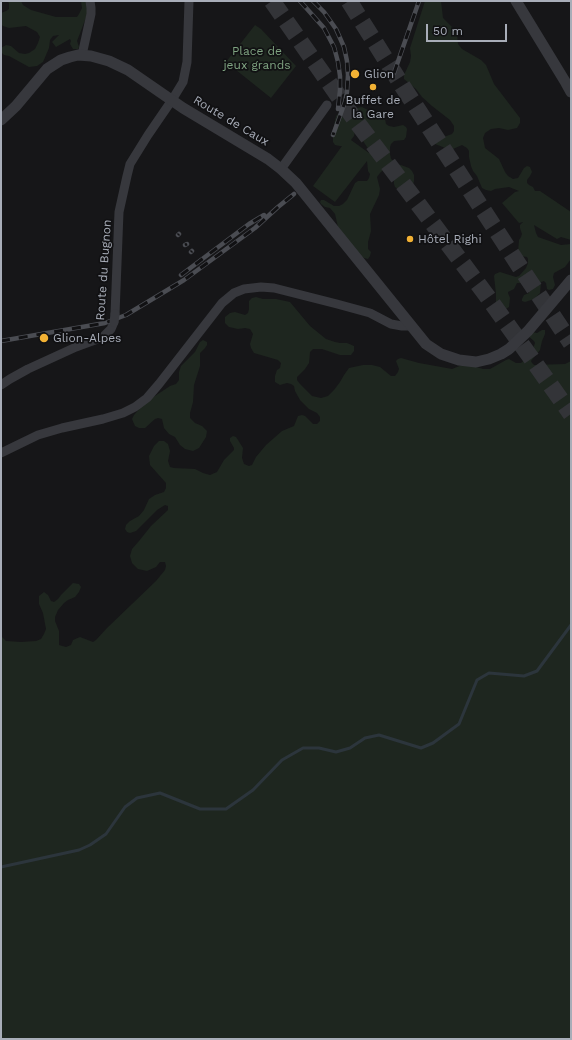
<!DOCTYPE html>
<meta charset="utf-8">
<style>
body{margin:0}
#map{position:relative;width:572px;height:1040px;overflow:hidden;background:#161618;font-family:"Work Sans",sans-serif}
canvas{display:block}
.frame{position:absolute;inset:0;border:2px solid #a8adb8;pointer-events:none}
.scale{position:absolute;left:426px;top:24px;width:81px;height:18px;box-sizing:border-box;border:2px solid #a8adb8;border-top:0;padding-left:5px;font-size:12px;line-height:14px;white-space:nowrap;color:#a8adb8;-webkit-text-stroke:3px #111113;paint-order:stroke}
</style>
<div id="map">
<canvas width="572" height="1040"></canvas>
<div class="frame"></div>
<div class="scale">50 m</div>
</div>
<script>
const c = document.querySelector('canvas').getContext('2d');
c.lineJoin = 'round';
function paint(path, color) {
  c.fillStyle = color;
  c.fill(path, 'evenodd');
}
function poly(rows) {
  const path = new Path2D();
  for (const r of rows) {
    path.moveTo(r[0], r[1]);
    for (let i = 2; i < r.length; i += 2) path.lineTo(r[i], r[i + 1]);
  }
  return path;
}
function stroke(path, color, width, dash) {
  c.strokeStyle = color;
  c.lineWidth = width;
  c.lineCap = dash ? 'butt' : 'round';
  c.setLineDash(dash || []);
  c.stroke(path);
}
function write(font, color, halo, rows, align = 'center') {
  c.font = font + ' "Work Sans",sans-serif';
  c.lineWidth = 3.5;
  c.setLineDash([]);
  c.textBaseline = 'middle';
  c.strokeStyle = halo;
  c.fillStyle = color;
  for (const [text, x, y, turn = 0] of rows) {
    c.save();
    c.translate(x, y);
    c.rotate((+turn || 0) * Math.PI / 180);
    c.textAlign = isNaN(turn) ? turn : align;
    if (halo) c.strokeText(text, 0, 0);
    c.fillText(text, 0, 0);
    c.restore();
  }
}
paint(poly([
 [7,1,21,1,23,5,31,10,56,17,77,17,79,14,82,8,81,1,86,1,87,3,87,15,77,41,79,47,78,49,73,49,70,44,71,41,70,39,56,47,52,42,59,35,53,36,50,40,49,48,43,62,37,66,29,67,9,56,4,55,1,52,1,48,6,45,11,46,19,53,25,54,29,53,35,49,38,43,40,37,37,32,26,26,9,28,3,26,1,24,1,13,6,11,9,9,9,3],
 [425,1,441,1,443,18,456,31,457,34,458,44,462,49,481,60,486,65,494,84,520,118,520,123,517,128,508,130,499,128,491,129,485,133,483,138,485,148,499,159,505,172,508,176,513,179,518,178,524,168,527,166,530,167,532,172,530,176,527,180,527,183,529,185,533,187,535,191,540,191,571,212,571,240,561,237,557,239,534,225,536,233,538,237,561,245,571,244,571,259,565,267,554,273,553,277,555,285,553,289,549,290,547,289,546,283,544,281,541,282,540,293,534,299,525,302,522,301,522,299,524,295,529,293,529,289,521,283,517,283,514,289,508,292,508,293,510,298,509,307,501,312,497,311,496,309,496,294,494,276,495,274,500,272,516,277,519,276,526,268,528,263,528,259,527,257,521,256,518,253,519,240,521,237,522,234,520,228,520,225,523,222,519,223,502,203,515,192,519,191,509,187,495,189,491,191,486,190,482,188,477,176,473,171,471,166,469,157,469,151,467,148,462,145,453,149,448,149,435,144,434,141,435,140,452,134,454,131,454,126,450,120,432,106,422,97,416,89,404,79,404,75,410,62,411,56,410,48],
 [255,25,261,29,296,66,271,98,226,62],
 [362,107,368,110,368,115,370,117,377,116,381,116,385,119,386,124,389,126,394,127,403,125,406,127,407,129,406,137,404,140,394,141,391,144,390,147,390,154,391,159,398,164,409,168,412,171,414,175,414,181,412,189,406,192,399,190,395,187,394,184,394,178,392,174,388,170,383,170,380,173,377,177,380,189,379,195,370,214,371,231,368,242,368,249,371,252,370,256,368,259,364,258,358,254,338,227,335,214,330,208,325,207,321,204,320,202,321,200,324,200,334,206,339,206,343,204,347,200,355,183,358,181,367,181,369,178,370,174,368,171,367,161,335,202,313,186,342,146,340,146,335,145,333,142,333,130,336,116,341,111,345,110],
 [363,121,367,123,369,127,368,130,363,136,363,141,369,150,369,153,351,140,354,136,356,127],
 [256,297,263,299,276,299,290,302,310,326,326,339,335,342,340,343,347,343,354,346,354,351,351,355,340,355,322,349,313,349,310,352,309,363,305,369,297,377,297,380,300,384,312,396,321,398,328,396,334,390,340,382,344,375,349,368,363,365,372,365,380,367,391,376,395,376,398,372,399,369,396,361,398,359,401,358,419,363,452,369,462,365,473,366,483,369,490,369,506,360,509,359,516,363,521,363,529,356,534,346,535,343,534,341,528,336,532,332,537,333,542,330,545,330,545,334,542,341,540,350,531,361,532,363,534,365,565,364,571,361,571,1039,1,1039,1,636,6,641,21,642,36,641,41,639,44,634,46,629,43,613,39,604,39,596,44,592,48,595,51,601,54,602,58,599,61,595,73,583,79,584,81,587,79,592,75,597,68,600,64,603,58,610,55,617,55,621,59,631,59,645,66,647,71,645,73,640,80,637,93,642,96,640,107,628,156,581,165,570,166,566,165,562,160,562,156,567,147,571,138,569,132,563,130,556,132,549,139,541,151,526,168,510,168,506,165,505,157,510,136,531,130,533,127,532,125,529,126,525,130,521,139,516,144,510,149,499,155,495,164,492,166,488,166,483,150,465,149,456,154,446,159,441,164,441,168,444,170,451,168,461,170,467,174,468,195,469,203,473,210,475,217,472,224,460,234,450,234,448,230,441,230,438,233,436,236,437,238,440,243,448,242,458,244,464,249,466,252,465,256,457,266,445,282,431,294,426,298,416,302,415,305,416,313,424,317,424,320,421,320,417,317,413,309,409,300,400,295,391,294,386,291,384,287,383,280,385,275,382,275,376,277,370,280,368,281,363,278,360,254,353,251,348,250,344,253,334,250,329,245,328,238,329,229,327,225,323,225,317,230,313,235,312,245,315,248,313,249,309,249,301,252,298],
 [203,340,207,342,207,345,205,348,200,353,200,366,194,385,193,402,190,413,190,418,195,423,202,426,207,431,206,437,199,448,193,451,185,449,180,445,175,437,169,434,164,428,162,419,158,418,155,419,145,428,139,428,135,426,132,419,134,415,141,407,152,398,170,386,176,384,179,380,179,372,181,366,195,352,200,342]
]), '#1e261f');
stroke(poly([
 [1,867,79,850,90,845,106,834,125,807,137,798,160,793,200,809,226,809,253,790,282,760,303,748,319,748,336,752,350,748,365,738,379,735,421,748,433,743,459,724,477,680,489,673,524,676,537,671,571,625]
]), '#2c353c', 3);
stroke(poly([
 [272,1,353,117,487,296,571,414],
 [349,1,403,87,520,267,571,343]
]), '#333438', 17, [17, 8]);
stroke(poly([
 [82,55,91,14,91,8,90,1],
 [281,169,327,105],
 [115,314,119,212,127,176,130,164,148,135,172,100,183,82,187,62,189,1],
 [1,385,10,379,28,369,76,347,103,337,111,329,114,322],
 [1,453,38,435,62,428,103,419,123,413,135,407,147,398,159,384,222,303,234,293,244,289,261,287,274,288,337,304,370,313,391,324,402,326,412,326]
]), '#37383d', 9);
stroke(poly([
 [516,1,566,83,571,92],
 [1,120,16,106,47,69,61,60,70,57,78,55,91,56,109,61,128,70,183,108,268,159,281,169,296,183,426,344,441,354,459,360,476,362,489,359,501,354,509,349,528,331,571,280]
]), '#37383d', 11);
const rail = poly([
 [300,1,324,28,334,47,338,62,340,76,340,90,338,109],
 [313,1,324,12,336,29,344,47,347,61,348,75,347,92,345,102,333,135],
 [394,73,419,1],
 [178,235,179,234],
 [185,245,187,244],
 [191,252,192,251],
 [181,275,249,224,264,215],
 [1,341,105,323,126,315,184,280,255,228,278,207,294,194]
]);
stroke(rail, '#4a4c52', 4.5);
stroke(rail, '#111113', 3, [9]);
stroke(poly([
 [114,322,115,314]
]), '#37383d', 9);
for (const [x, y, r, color] of [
 [355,74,5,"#f2b134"],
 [373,87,4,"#f2b134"],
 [410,239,4,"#f2b134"],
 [44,338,5,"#f2b134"]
]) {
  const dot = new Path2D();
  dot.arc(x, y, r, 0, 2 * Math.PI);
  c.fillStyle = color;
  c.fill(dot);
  stroke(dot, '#111113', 1.5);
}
write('12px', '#7fa381', '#111113', [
 ["Place de",257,51],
 ["jeux grands",257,65]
]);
write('12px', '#a8adb8', '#111113', [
 ["Glion",364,74],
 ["Buffet de",373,100,"center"],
 ["la Gare",373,114,"center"],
 ["Hôtel Righi",418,239],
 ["Glion-Alpes",53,338]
], 'left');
write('12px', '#a8adb8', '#111113', [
 ["Route de Caux",231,121,31],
 ["Route du Bugnon",104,270,-86]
]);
</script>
